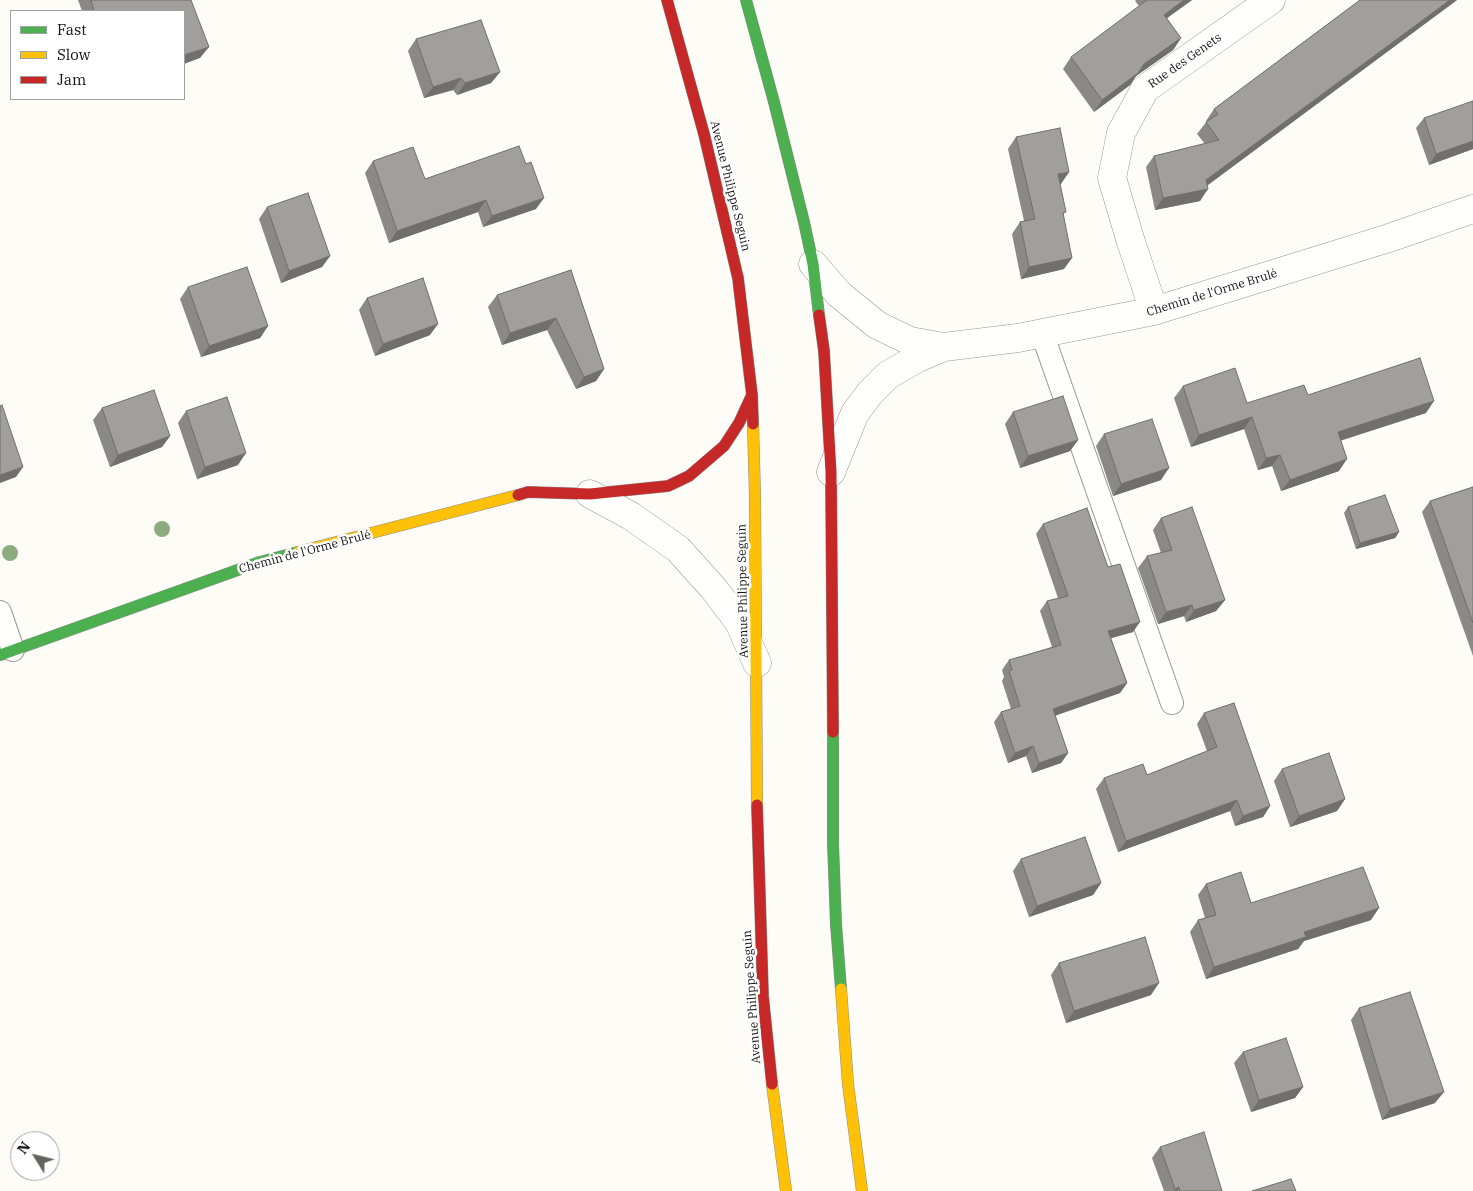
<!DOCTYPE html>
<meta charset="utf-8">
<style>
body{margin:0}
#map{position:relative;width:1473px;height:1191px;overflow:hidden;background:#fdfcf7;font-family:"IBM Plex Serif",serif}
canvas{display:block}
.legend{position:absolute;left:10px;top:10px;width:175px;height:90px;box-sizing:border-box;background:#fff;border:1px solid #a0a0a0;margin:0;padding:6px 9px;list-style:none;font-size:15px;color:#111}
.legend li{display:flex;align-items:center;gap:10px;height:25px}
.legend b{width:25px;border:1px solid #a0a0a0}
.north{position:absolute;left:10px;top:1131px;width:50px;height:50px;box-sizing:border-box;background:#fff;border:1px solid #a0a0a0;border-radius:50%;rotate:306deg;font-size:14px;font-weight:700;line-height:20px;text-align:center;color:#111}
.north::after{content:'';display:block;margin:auto;width:18px;height:22px;background:#646362;clip-path:polygon(50% 0,100% 100%,50% 72%,0 100%)}
</style>
<div id="map">
<canvas width="1473" height="1191"></canvas>
<ul class="legend">
<li><b style="height:6px;background:#4caf50"></b>Fast</li>
<li><b style="height:6px;background:#ffc107"></b>Slow</li>
<li><b style="height:6px;background:#c62828"></b>Jam</li>
</ul>
<div class="north">N</div>
</div>
<script>
const c = document.querySelector('canvas').getContext('2d');
c.lineJoin = 'round';
function poly(rows) {
  const path = new Path2D();
  for (const r of rows) {
    path.moveTo(r[0], r[1]);
    for (let i = 2; i < r.length; i += 2) path.lineTo(r[i], r[i + 1]);
  }
  return path;
}
function stroke(path, color, width, dash) {
  c.strokeStyle = color;
  c.lineWidth = width;
  c.lineCap = dash ? 'butt' : 'round';
  c.setLineDash(dash || []);
  c.stroke(path);
}
function paint(path, color) {
  c.fillStyle = color;
  c.fill(path, 'evenodd');
}
function write(font, color, halo, rows, align = 'center') {
  c.font = font + ' "IBM Plex Serif",serif';
  c.lineWidth = 5;
  c.setLineDash([]);
  c.textBaseline = 'middle';
  c.strokeStyle = halo;
  c.fillStyle = color;
  for (const [text, x, y, turn = 0] of rows) {
    c.save();
    c.translate(x, y);
    c.rotate((+turn || 0) * Math.PI / 180);
    c.textAlign = isNaN(turn) ? turn : align;
    if (halo) c.strokeText(text, 0, 0);
    c.fillText(text, 0, 0);
    c.restore();
  }
}
const lane = poly([
 [1042,333,1172,703],
 [0,612,13,650]
]);
const street = poly([
 [813,264,839,294,877,325,910,341,944,347],
 [1154,311,1131,242,1112,178,1121,133,1145,89,1271,0],
 [831,472,855,413,870,393,888,375,916,359,944,347,1018,338,1154,311,1389,238,1473,209],
 [590,494,631,516,678,549,714,589,739,622,757,663]
]);
const fast = poly([
 [746,0,774,102,804,222,813,264,819,315],
 [0,655,260,562,298,552],
 [833,732,833,843,836,924,841,989]
]);
const slow = poly([
 [753,424,755,496,757,805],
 [298,552,518,495],
 [841,989,848,1084,862,1191],
 [772,1084,786,1191]
]);
const jam = poly([
 [667,0,704,134,738,278,752,395,753,424],
 [819,315,824,351,831,472,833,732],
 [518,495,528,492,590,494,668,486,689,476,724,446,739,423,751,397],
 [757,805,763,996,772,1084]
]);
stroke(lane, '#979795', 24);
stroke(street, '#979795', 29);
stroke(fast, '#8e8d8b', 12);
stroke(slow, '#8e8d8b', 12);
stroke(jam, '#8e8d8b', 12);
stroke(lane, '#fffffe', 22);
stroke(street, '#fffffe', 28);
stroke(fast, '#4caf50', 11);
stroke(slow, '#ffc107', 11);
stroke(jam, '#c62828', 11);
c.fillStyle = '#8cac80';
for (const [x, y] of [
 [162,529],
 [10,553]
]) {
  c.beginPath();
  c.arc(x, y, 8, 0, 2 * Math.PI);
  c.fill();
}
paint(poly([
 [78,0,191,0,200,58,184,11,82,11],
 [1136,0,1192,0,1167,18,1181,38,1173,50,1136,76,1130,85,1094,112,1063,69,1071,57,1139,6,1135,1],
 [1360,0,1457,0,1207,185,1200,201,1155,210,1146,167,1154,156,1205,144,1197,134,1207,121,1206,121,1214,109],
 [416,39,500,72,491,83,457,95,453,90,424,98,408,51],
 [1424,118,1473,149,1429,165,1416,128],
 [1016,137,1069,172,1060,184,1064,216,1064,269,1021,279,1012,234,1020,222,1024,221,1008,149],
 [373,161,425,179,536,209,483,227,478,212,389,243,365,173],
 [267,207,330,256,322,267,281,283,259,219],
 [571,270,604,369,596,381,576,389,547,330,502,345,488,307,497,295],
 [188,287,268,326,260,338,201,357,180,299],
 [367,298,430,335,375,356,359,310],
 [1183,386,1247,403,1308,395,1426,413,1340,441,1339,471,1281,491,1272,466,1258,470,1244,429,1191,447,1174,398],
 [102,408,170,436,162,447,110,467,93,420],
 [186,411,238,465,197,479,178,423],
 [1013,412,1078,440,1070,451,1020,468,1005,424],
 [1104,434,1161,480,1113,496,1096,446],
 [1473,487,1473,656,1422,512,1430,501],
 [1348,507,1399,532,1395,538,1356,549,1344,513],
 [1161,518,1225,600,1216,611,1186,622,1184,616,1158,624,1138,568,1147,556,1161,553,1153,530],
 [1043,524,1108,567,1133,632,1111,638,1127,683,1120,693,1055,715,1068,753,1061,763,1032,773,1026,756,1008,763,994,722,1001,712,1011,709,1002,681,1004,677,1002,670,1009,660,1052,647,1040,611,1047,601,1058,598,1036,534],
 [1204,713,1270,806,1263,817,1235,826,1230,811,1118,852,1096,789,1104,778,1147,775,1207,751,1197,724],
 [1282,769,1345,799,1337,811,1290,827,1274,781],
 [1021,859,1101,883,1093,895,1029,917,1013,871],
 [1206,884,1251,903,1371,920,1304,941,1298,949,1206,979,1190,932,1198,920,1205,918,1198,895],
 [1059,963,1151,995,1066,1023,1051,975],
 [1359,1008,1435,1103,1382,1120,1351,1020],
 [1243,1052,1303,1087,1295,1098,1251,1112,1234,1063],
 [1160,1147,1222,1191,1164,1191,1152,1158]
]), '#8a8986');
paint(poly([
 [1184,0,1192,0,1156,26,1164,15],
 [1450,0,1457,0,1200,191,1208,189,1200,201,1155,210,1163,198,1206,180],
 [1181,38,1173,50,1136,76,1130,85,1094,112,1102,100,1144,64],
 [209,47,200,58,184,64,184,55],
 [500,72,491,83,457,95,465,83],
 [461,78,453,90,424,98,433,87],
 [1473,141,1473,149,1429,165,1436,154],
 [1069,172,1061,184,1050,186,1058,174],
 [544,198,536,209,483,227,492,216],
 [486,200,478,212,389,243,397,231],
 [330,256,322,267,281,283,289,271],
 [1072,258,1064,269,1021,279,1029,267],
 [556,318,547,330,502,345,510,333],
 [438,324,430,335,375,356,383,344],
 [268,326,260,338,201,357,209,346],
 [604,369,596,381,576,389,584,377],
 [1434,401,1426,413,1329,444,1338,432],
 [1252,417,1244,429,1191,447,1199,435],
 [170,436,162,447,110,467,118,455],
 [1078,440,1070,451,1020,468,1028,456],
 [246,453,238,465,197,479,205,467],
 [1280,455,1272,466,1258,470,1266,458],
 [1347,459,1339,471,1281,491,1290,480],
 [23,467,16,477,0,483,0,475],
 [1169,468,1161,480,1113,496,1121,484],
 [1399,532,1395,538,1356,549,1360,543],
 [1225,600,1216,611,1186,622,1194,610],
 [1192,605,1184,616,1158,624,1166,612],
 [1140,622,1133,632,1101,641,1108,631],
 [1127,683,1120,693,1046,719,1053,709],
 [1033,746,1026,756,1008,763,1015,753],
 [1068,753,1061,763,1032,773,1039,763],
 [1345,799,1337,811,1290,827,1299,816],
 [1237,800,1230,811,1118,852,1126,841],
 [1270,806,1263,817,1235,826,1243,816],
 [1101,883,1093,895,1029,917,1037,906],
 [1379,908,1371,920,1304,941,1298,949,1206,979,1214,967,1304,932],
 [1159,983,1151,995,1066,1023,1074,1011],
 [1303,1087,1295,1098,1251,1112,1259,1100],
 [1444,1092,1435,1103,1382,1120,1390,1109],
 [1179,1187,1177,1191,1174,1191,1175,1189]
]), '#716f6d');
const building = poly([
 [91,0,191,0,209,47,184,55,184,11,94,11,91,0],
 [1147,0,1184,0,1164,15,1181,38,1144,64,1138,73,1102,100,1071,57,1147,0],
 [1360,0,1450,0,1206,180,1208,189,1163,198,1154,156,1219,140,1206,122,1218,114,1214,109,1360,0],
 [481,20,500,72,465,83,461,78,433,87,416,39,481,20],
 [1473,101,1473,141,1436,154,1424,118,1473,101],
 [1060,128,1069,172,1058,174,1066,212,1063,213,1072,258,1029,267,1020,222,1035,219,1016,137,1060,128],
 [519,146,526,164,531,162,544,198,492,216,486,200,397,231,373,161,413,147,425,179,519,146],
 [308,193,330,256,289,271,267,207,308,193],
 [247,267,268,326,209,346,188,287,247,267],
 [571,270,604,369,584,377,556,318,510,333,497,295,571,270],
 [423,278,438,324,383,344,367,298,423,278],
 [1420,358,1434,401,1338,432,1347,459,1290,480,1280,455,1266,458,1252,417,1199,435,1183,386,1235,368,1247,403,1304,385,1308,395,1420,358],
 [154,390,170,436,118,455,102,408,154,390],
 [1063,396,1078,440,1028,456,1013,412,1063,396],
 [227,397,246,453,205,467,186,411,227,397],
 [2,405,23,467,0,475,0,406,2,405],
 [1152,419,1169,468,1121,484,1104,434,1152,419],
 [1473,487,1473,623,1430,501,1473,487],
 [1385,495,1399,532,1360,543,1348,507,1385,495],
 [1192,507,1225,600,1194,610,1192,605,1166,612,1147,556,1172,550,1161,518,1192,507],
 [1087,508,1108,567,1120,564,1140,622,1108,631,1127,683,1053,709,1068,753,1039,763,1033,746,1015,753,1001,712,1020,706,1009,671,1012,670,1009,660,1061,645,1047,601,1068,596,1043,524,1087,508],
 [1234,703,1270,806,1243,816,1237,800,1126,841,1104,778,1143,764,1147,775,1217,747,1204,713,1234,703],
 [1329,753,1345,799,1299,816,1282,769,1329,753],
 [1085,837,1101,883,1037,906,1021,859,1085,837],
 [1363,867,1379,908,1304,932,1306,937,1214,967,1198,920,1216,915,1206,884,1241,872,1251,903,1363,867],
 [1145,937,1159,983,1074,1011,1059,963,1145,937],
 [1410,992,1444,1092,1390,1109,1359,1008,1410,992],
 [1286,1038,1303,1087,1259,1100,1243,1052,1286,1038],
 [1204,1132,1222,1191,1180,1191,1179,1187,1175,1189,1160,1147,1204,1132],
 [1291,1179,1296,1191,1252,1191,1291,1179]
]);
paint(building, '#a19f9c');
stroke(building, '#716f6d', 1);
write('12px', '#111', '#fff', [
 ["Rue des Genets",1185,61,-35],
 ["Avenue Philippe Seguin",730,186,76],
 ["Chemin de l'Orme Brulé",1212,293,-17],
 ["Chemin de l'Orme Brulé",305,552,-15],
 ["Avenue Philippe Seguin",743,591,-91],
 ["Avenue Philippe Seguin",752,997,-94]
]);
</script>
